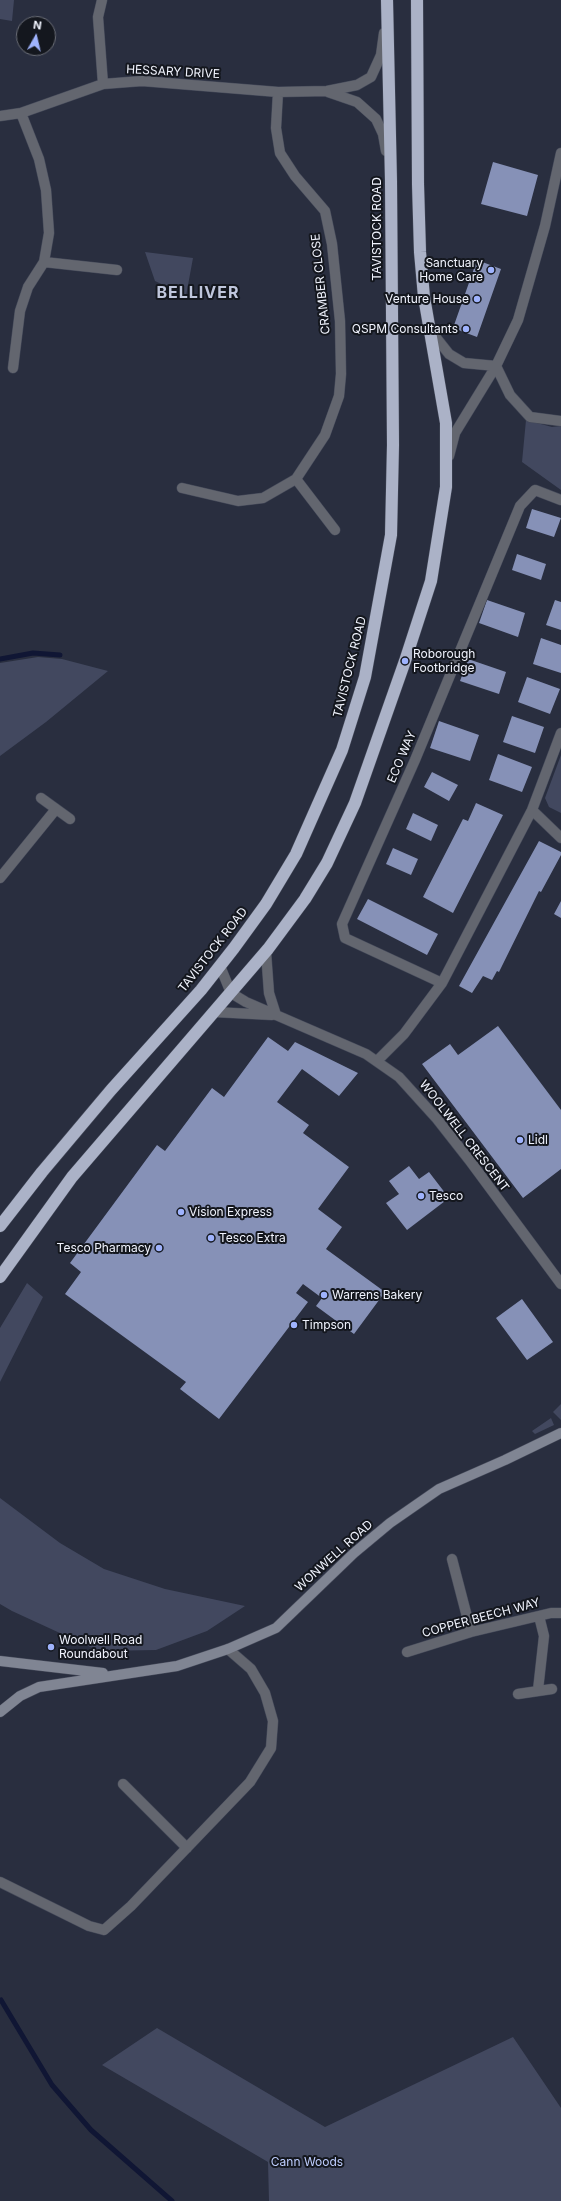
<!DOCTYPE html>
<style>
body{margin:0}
#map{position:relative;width:561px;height:2201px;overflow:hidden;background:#292e3f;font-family:Inter,sans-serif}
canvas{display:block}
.north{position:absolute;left:16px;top:16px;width:40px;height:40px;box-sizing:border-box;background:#14171e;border:1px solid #6c6f78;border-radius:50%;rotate:8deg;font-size:11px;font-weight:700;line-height:16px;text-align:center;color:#f1f4fe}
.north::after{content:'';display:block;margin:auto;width:14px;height:18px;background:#9fb3fd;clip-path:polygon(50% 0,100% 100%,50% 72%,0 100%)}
</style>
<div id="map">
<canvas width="561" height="2201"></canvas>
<div class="north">N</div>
</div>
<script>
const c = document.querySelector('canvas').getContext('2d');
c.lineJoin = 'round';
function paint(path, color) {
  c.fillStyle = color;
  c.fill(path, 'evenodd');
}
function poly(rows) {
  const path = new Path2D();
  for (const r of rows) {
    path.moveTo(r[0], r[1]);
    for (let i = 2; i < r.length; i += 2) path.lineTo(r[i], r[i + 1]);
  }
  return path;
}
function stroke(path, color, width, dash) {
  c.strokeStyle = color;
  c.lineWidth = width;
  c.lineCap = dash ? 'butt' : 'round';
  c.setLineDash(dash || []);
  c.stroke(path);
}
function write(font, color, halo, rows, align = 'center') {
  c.font = font + ' Inter,sans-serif';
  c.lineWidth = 4;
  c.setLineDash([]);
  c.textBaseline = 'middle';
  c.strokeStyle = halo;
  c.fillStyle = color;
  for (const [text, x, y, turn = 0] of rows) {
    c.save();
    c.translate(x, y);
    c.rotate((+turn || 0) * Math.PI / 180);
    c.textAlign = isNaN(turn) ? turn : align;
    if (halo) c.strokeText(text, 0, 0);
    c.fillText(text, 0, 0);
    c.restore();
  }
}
paint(poly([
 [0,0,14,0,12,21,0,19],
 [145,252,193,258,186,296,155,281],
 [526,420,552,427,561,426,561,490,522,462],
 [38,657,62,659,108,671,46,722,0,756,0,663],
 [561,755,561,813,549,807,545,798],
 [27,1283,43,1297,0,1382,0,1328],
 [561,1404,561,1420,553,1412],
 [551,1418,554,1425,535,1434,532,1431],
 [0,1498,60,1543,104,1569,165,1589,245,1606,207,1631,156,1650,99,1651,12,1611,0,1604],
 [157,2028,325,2127,513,2037,561,2108,561,2201,269,2201,268,2162,102,2065]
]), '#42485f');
stroke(poly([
 [0,659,33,653,60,655],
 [1,2000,52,2085,91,2130,172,2201]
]), '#101634', 5);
paint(poly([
 [493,162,538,175,527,216,481,204],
 [477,260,501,269,477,337,453,328],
 [532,509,561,518,554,537,526,528],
 [517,554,546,564,541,580,512,570],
 [487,600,525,613,518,637,479,623],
 [555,600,561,602,561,630,546,625],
 [541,638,561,645,561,673,533,664],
 [468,659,506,672,499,694,460,681],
 [527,677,560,689,550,714,518,702],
 [512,716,544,727,535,753,503,742],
 [439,721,479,735,470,761,430,748],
 [498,754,532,767,522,792,489,780],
 [432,772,458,785,449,801,424,787],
 [476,803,503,815,453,913,423,897,463,819,468,821],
 [413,813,438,825,431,841,406,829],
 [539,841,561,852,561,855,541,892,539,891,499,972,497,971,492,980,483,976,472,993,459,986],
 [393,848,418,859,411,875,386,864],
 [368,899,438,934,427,955,357,919],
 [561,901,561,918,554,914],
 [498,1026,561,1110,561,1169,523,1198,422,1064,450,1044,458,1055],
 [268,1037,288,1051,295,1042,358,1073,339,1096,302,1069,277,1102,309,1125,303,1133,349,1167,318,1209,342,1227,326,1249,385,1292,354,1334,316,1306,322,1298,303,1284,296,1293,308,1302,219,1419,180,1389,186,1382,65,1294,81,1272,70,1263,157,1145,165,1151,212,1088,224,1097],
 [409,1166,419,1179,429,1172,449,1198,407,1230,386,1203,399,1194,389,1181],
 [522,1299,553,1342,527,1360,496,1318]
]), '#8691b7');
const street = poly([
 [102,0,98,17,103,84],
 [328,92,357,102,376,119,383,134,386,151],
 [0,116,21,113,103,84,142,81,278,92,327,91,357,85,371,77,381,55,384,33],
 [44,262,117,270],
 [430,330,449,354,464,363,496,366],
 [496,366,510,395,530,417,561,421],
 [13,368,20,311,28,287,44,262,49,233,46,190,39,159,21,113],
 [449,456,455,433,496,366,518,320,545,226,561,153],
 [296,479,335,530],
 [182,488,238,501,263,498,296,479,325,435,339,396,341,374,340,321,332,244,325,211,295,176,280,153,276,128,278,92],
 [41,798,70,819],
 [532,810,561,838],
 [0,878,56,809],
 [266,952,269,993,276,1015],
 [220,966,231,993,246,1002,366,1054,399,1077,437,1119,470,1161,561,1284],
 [442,983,345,938,342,924,415,760,520,506,535,490,561,500],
 [214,1012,272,1015],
 [377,1061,404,1034,442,983,532,810,561,733],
 [452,1559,471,1632],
 [407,1652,471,1632,551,1613,561,1613],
 [538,1690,544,1636,539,1616],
 [518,1694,552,1689],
 [123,1784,187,1848],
 [0,1882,89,1926,104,1930,131,1906,250,1782,271,1748,273,1721,265,1693,251,1669,228,1649]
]);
const secondary = poly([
 [0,1661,103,1673],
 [0,1712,20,1696,39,1687,177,1666,228,1649,276,1628,354,1553,390,1523,439,1489,505,1460,561,1433]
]);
const highway = poly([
 [0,1226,42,1172,111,1090,201,990,234,948,266,904,296,854,342,750,365,677,391,535,393,445,391,181,387,0],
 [0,1277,72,1177,268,949,305,899,327,863,355,803,405,661,431,581,446,487,446,423,424,297,420,252,418,184,417,0]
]);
stroke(street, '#454a5a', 11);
stroke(secondary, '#454a5a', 11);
stroke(highway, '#454a5a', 13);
stroke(street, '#63666f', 10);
stroke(secondary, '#808593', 10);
stroke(highway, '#abb2c7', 12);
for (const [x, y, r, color] of [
 [491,270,4,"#9fb3fd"],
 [477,299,4,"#9fb3fd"],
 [466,329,4,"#9fb3fd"],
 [405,661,4,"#9fb3fd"],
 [520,1140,4,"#9fb3fd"],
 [421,1196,4,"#9fb3fd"],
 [181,1212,4,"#9fb3fd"],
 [211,1238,4,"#9fb3fd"],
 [159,1248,4,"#9fb3fd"],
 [324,1295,4,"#9fb3fd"],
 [294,1325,4,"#9fb3fd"],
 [51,1647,4,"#9fb3fd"]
]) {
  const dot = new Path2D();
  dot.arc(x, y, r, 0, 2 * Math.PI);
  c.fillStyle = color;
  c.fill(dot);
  stroke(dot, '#14171e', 1.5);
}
write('12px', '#f1f4fe', '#14171e', [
 ["HESSARY DRIVE",173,72,3],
 ["TAVISTOCK ROAD",377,229,-90],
 ["CRAMBER CLOSE",321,284,-96],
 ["TAVISTOCK ROAD",350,667,-76],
 ["ECO WAY",402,757,-67],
 ["TAVISTOCK ROAD",213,950,-52],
 ["WOOLWELL CRESCENT",464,1136,52],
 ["WONWELL ROAD",334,1556,-42],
 ["COPPER BEECH WAY",481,1618,-15]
]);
write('12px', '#f1f4fe', '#14171e', [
 ["Sanctuary",483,263,"right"],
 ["Home Care",483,277,"right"],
 ["Venture House",469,299,"right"],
 ["QSPM Consultants",458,329,"right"],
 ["Roborough",413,654],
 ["Footbridge",413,668],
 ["Lidl",528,1140],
 ["Tesco",429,1196],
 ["Vision Express",189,1212],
 ["Tesco Extra",219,1238],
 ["Tesco Pharmacy",151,1248,"right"],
 ["Warrens Bakery",332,1295],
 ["Timpson",302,1325],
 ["Woolwell Road",59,1640],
 ["Roundabout",59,1654]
], 'left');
write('12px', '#bfceff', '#14171e', [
 ["Cann Woods",307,2162]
]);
c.letterSpacing = '1px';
write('bold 16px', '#bfc6dc', '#14171e', [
 ["BELLIVER",198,293]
]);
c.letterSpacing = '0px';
</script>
